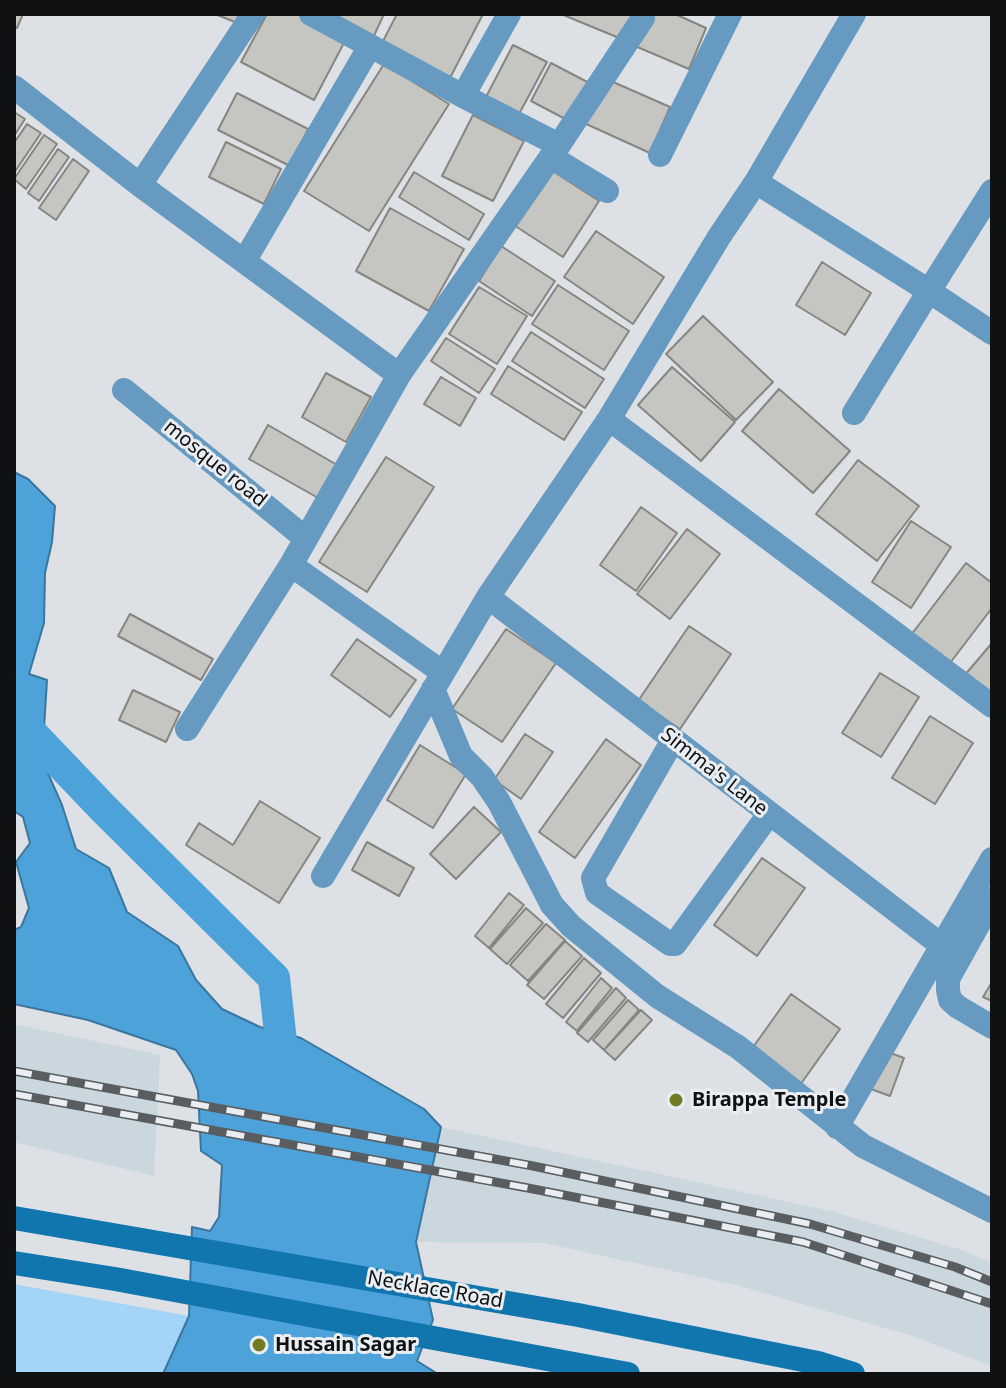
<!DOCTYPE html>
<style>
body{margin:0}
#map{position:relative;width:1006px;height:1388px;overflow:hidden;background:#dde1e5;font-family:"Noto Sans",sans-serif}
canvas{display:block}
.frame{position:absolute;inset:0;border:16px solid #0f1112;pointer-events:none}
</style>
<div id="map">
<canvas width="1006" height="1388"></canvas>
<div class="frame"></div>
</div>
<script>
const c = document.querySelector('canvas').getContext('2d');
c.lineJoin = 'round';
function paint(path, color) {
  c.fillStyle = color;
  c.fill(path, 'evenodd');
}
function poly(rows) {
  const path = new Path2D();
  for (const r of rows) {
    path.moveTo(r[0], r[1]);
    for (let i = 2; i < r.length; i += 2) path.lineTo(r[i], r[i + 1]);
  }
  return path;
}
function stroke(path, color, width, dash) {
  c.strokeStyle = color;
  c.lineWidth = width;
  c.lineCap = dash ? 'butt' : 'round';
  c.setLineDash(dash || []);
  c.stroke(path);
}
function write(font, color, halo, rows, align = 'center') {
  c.font = font + ' "Noto Sans",sans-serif';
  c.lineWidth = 6;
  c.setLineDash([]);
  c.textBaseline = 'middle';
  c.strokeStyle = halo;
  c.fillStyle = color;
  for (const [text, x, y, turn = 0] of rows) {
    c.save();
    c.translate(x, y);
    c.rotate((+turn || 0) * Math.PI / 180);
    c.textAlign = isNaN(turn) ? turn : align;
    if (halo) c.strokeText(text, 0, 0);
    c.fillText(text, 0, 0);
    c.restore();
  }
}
paint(poly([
 [14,1024,160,1055,154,1176,14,1142],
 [441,1127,831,1211,962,1250,992,1263,992,1366,909,1335,736,1285,544,1243,416,1242]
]), '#cbd7df');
paint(poly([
 [14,1284,189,1316,163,1374,14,1374]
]), '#a4d4f7');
const water = poly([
 [14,472,28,479,55,506,52,542,45,573,44,623,29,674,47,680,42,760,62,805,76,849,109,868,127,912,178,946,196,980,222,1009,260,1027,301,1038,424,1109,441,1127,416,1242,433,1320,417,1361,438,1374,163,1374,189,1316,192,1227,210,1231,219,1217,222,1165,201,1151,198,1091,192,1074,176,1050,88,1020,14,1004,14,930,21,927,29,908,16,862,30,843,23,817,14,811,14,472]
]);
paint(water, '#4da2da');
stroke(water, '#3a769e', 2);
stroke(poly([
 [14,715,103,808,274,978,281,1042,295,1073]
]), '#4da2da', 32);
const building = poly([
 [14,14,23,14,17,28,14,27,14,14],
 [215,14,244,14,240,24,215,14],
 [267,14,299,14,346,39,314,100,241,62,267,14],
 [319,14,384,14,372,40,319,14],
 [397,14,483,14,450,78,382,43,397,14],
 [561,14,634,14,624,40,561,14],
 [649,14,675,14,706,28,689,69,635,46,649,14],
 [513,45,547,62,519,114,486,97,513,45],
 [551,63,593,85,573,123,531,101,551,63],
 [384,64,449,104,369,231,304,191,384,64],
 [604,78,670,107,650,153,584,123,604,78],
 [237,93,308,129,290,166,218,130,237,93],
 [14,112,25,119,14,136,14,112],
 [473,115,524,141,493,201,442,176,473,115],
 [27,124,41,133,14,173,14,143,27,124],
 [44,135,57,144,26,189,14,179,44,135],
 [226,142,281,169,264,204,209,177,226,142],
 [58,149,69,157,39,201,28,193,58,149],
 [73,159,89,171,56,220,39,208,73,159],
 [545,166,599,201,563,257,509,222,545,166],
 [414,172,484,214,469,240,399,197,414,172],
 [390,208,464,249,429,311,356,271,390,208],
 [596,231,664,277,633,324,564,277,596,231],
 [501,246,555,281,532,316,479,281,501,246],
 [822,262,871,293,845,335,796,305,822,262],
 [558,285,629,331,604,370,532,324,558,285],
 [479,287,527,316,497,364,449,334,479,287],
 [703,316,773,382,736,420,666,354,703,316],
 [531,332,604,379,585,408,512,361,531,332],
 [446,338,495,369,479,393,431,361,446,338],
 [508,366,582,412,564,440,491,394,508,366],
 [672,367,735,422,701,461,638,405,672,367],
 [326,373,371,397,346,442,302,417,326,373],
 [441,377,476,398,460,426,424,404,441,377],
 [779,389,850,451,813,493,742,431,779,389],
 [268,425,339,466,320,499,249,459,268,425],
 [386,457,434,487,367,592,319,562,386,457],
 [858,460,919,506,877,561,816,514,858,460],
 [641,507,677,533,636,591,600,565,641,507],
 [911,521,951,547,911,608,872,582,911,521],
 [687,529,720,554,670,619,637,594,687,529],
 [966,563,992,583,992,608,947,667,908,639,966,563],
 [130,614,213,659,201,680,118,636,130,614],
 [689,626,731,654,680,729,638,701,689,626],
 [506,629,556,663,502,742,452,709,506,629],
 [357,639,416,680,390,717,331,675,357,639],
 [992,643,992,699,964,676,992,643],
 [880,673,919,697,881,757,842,733,880,673],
 [133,690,180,712,166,742,119,720,133,690],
 [930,716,973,743,935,804,892,778,930,716],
 [525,734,553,752,521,799,494,780,525,734],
 [606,739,641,765,575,858,539,832,606,739],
 [420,745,466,774,433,828,387,800,420,745],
 [260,801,320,838,279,903,186,845,199,823,233,845,260,801],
 [474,807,501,832,456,879,430,854,474,807],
 [367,842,414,868,399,896,352,870,367,842],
 [762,858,805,888,757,956,714,925,762,858],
 [509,893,524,905,489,948,475,936,509,893],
 [526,908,543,923,507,964,490,949,526,908],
 [546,924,565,940,528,981,510,965,546,924],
 [565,941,582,956,544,999,527,985,565,941],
 [584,958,601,973,563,1018,546,1004,584,958],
 [601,978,612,988,577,1031,566,1022,601,978],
 [992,982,992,1001,983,997,992,982],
 [616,988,626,998,588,1042,577,1033,616,988],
 [791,994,840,1029,800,1085,751,1050,791,994],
 [628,1000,639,1010,604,1050,593,1040,628,1000],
 [641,1010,652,1020,615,1060,604,1050,641,1010],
 [885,1051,904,1058,890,1096,871,1089,885,1051]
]);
paint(building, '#c5c6c1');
stroke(building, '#858681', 2);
stroke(poly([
 [311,14,463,96,559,145],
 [14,87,140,185,399,375],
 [463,96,509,14],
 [660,155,730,14],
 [551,157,607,191],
 [756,182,929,291,854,413],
 [140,185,253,14],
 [992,191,929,291,992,333],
 [245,260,370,46],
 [124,390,305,538],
 [609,419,992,706],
 [291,565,442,672],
 [488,597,941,945],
 [433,689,461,756,482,777,499,802,552,905,571,926,657,996,738,1047,863,1146,992,1211],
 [187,729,291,565,399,375,559,145,643,18],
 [673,740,593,878,597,893,670,944,675,944,769,814],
 [323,876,488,597,609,419,719,237,756,182,854,14],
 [992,900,948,979,948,990,950,1000,958,1007,992,1027],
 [837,1127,992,859]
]), '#669ac0', 24);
stroke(poly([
 [14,1218,578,1315,818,1363,853,1374],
 [14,1263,115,1279,628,1374]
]), '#1176ae', 24);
const rail = poly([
 [14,1071,533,1166,810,1224,955,1267,992,1282],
 [14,1094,528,1188,803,1242,992,1304]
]);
stroke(rail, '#5a5d5f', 9);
stroke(rail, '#eaeef2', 6, [18]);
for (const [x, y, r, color] of [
 [676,1100,8,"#737b25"],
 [259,1345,8,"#737b25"]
]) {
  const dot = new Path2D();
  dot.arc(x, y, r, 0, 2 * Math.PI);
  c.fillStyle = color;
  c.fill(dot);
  stroke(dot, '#eaeef2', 3);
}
write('20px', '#0f1112', '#eaeef2', [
 ["mosque road",215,464,39],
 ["Simma's Lane",714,772,38],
 ["Necklace Road",435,1290,10]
]);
write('bold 20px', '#0f1112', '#eaeef2', [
 ["Birappa Temple",692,1100],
 ["Hussain Sagar",275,1345]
], 'left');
</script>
